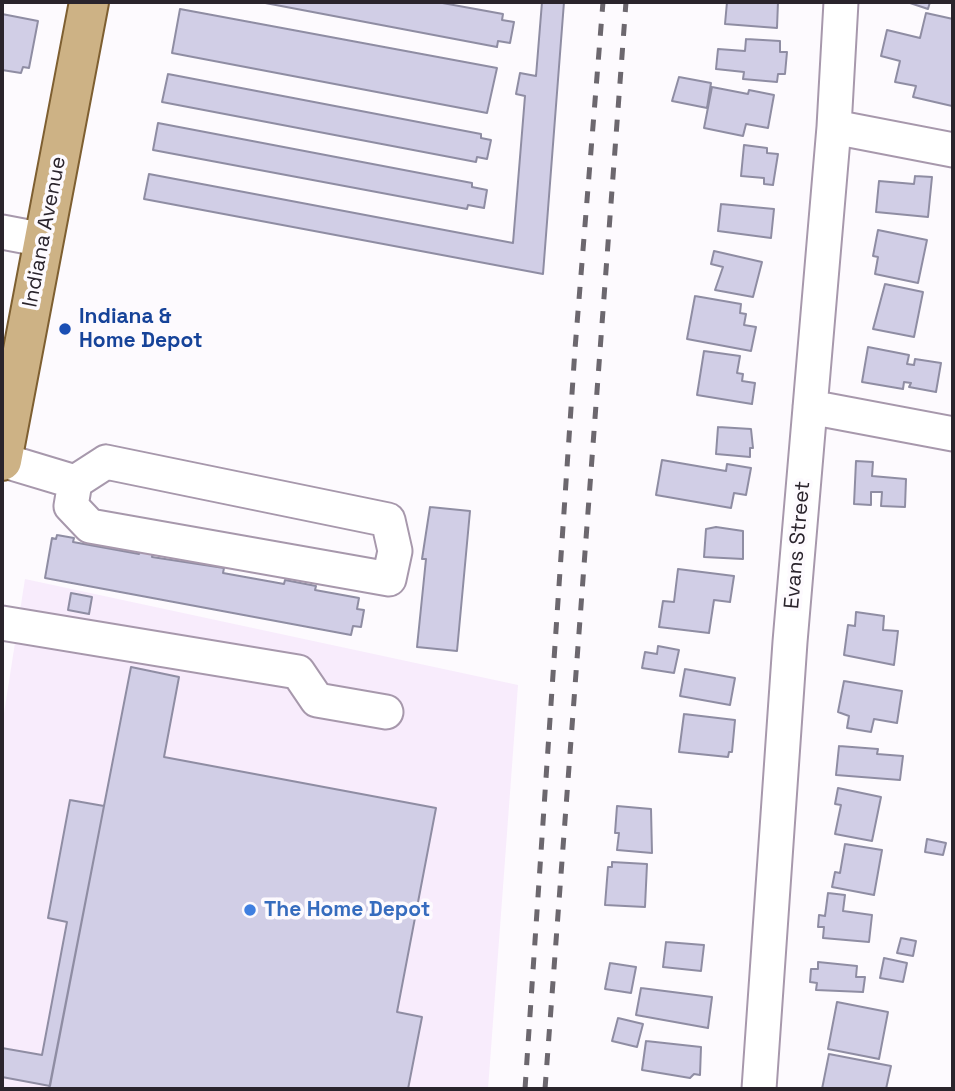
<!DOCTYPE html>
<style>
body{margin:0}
#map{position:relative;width:955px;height:1091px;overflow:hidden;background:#fdfafe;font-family:"Space Grotesk",sans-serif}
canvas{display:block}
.frame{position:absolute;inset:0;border:4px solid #2a242c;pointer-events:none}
</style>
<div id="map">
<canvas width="955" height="1091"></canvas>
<div class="frame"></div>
</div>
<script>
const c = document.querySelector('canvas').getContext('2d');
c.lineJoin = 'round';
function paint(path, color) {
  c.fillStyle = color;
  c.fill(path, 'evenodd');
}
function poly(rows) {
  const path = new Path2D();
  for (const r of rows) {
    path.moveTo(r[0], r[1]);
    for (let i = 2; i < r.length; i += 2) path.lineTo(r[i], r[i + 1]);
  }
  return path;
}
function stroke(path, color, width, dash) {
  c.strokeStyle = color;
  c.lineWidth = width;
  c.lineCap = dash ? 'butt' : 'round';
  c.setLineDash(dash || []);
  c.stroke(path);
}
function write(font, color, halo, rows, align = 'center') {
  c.font = font + ' "Space Grotesk",sans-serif';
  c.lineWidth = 7;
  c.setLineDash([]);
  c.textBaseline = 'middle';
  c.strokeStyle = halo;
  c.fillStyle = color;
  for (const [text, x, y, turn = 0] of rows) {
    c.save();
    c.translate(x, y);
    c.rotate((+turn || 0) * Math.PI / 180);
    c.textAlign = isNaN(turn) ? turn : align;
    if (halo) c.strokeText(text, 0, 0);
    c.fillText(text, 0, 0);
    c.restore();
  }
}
paint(poly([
 [25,579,518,685,488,1089,2,1089,2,726]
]), '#f8ecfc');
const building = poly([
 [260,2,437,2,503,14,502,20,514,22,510,43,498,41,497,47,260,2],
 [542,2,564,2,543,274,144,199,149,174,513,243,525,96,516,94,520,73,536,76,542,2],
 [727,2,778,2,777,28,725,24,727,2],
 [907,2,930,2,928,9,907,2],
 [180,9,497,68,487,113,172,53,180,9],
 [926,13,953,19,952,106,913,97,916,86,895,82,900,61,881,56,887,30,920,38,926,13],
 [2,14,38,21,29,68,23,67,21,73,2,70,2,14],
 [746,39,780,41,780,52,787,52,785,74,778,74,777,82,743,79,744,72,716,69,718,49,745,51,746,39],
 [168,74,481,134,481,138,491,140,487,159,477,157,476,162,162,102,168,74],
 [679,77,711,83,707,108,672,101,679,77],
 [712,87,748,94,749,90,774,95,768,128,746,124,743,136,704,128,712,87],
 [158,123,472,183,472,187,487,190,484,208,468,205,467,209,153,150,158,123],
 [744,145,767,148,767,153,778,154,773,185,764,184,764,178,741,176,744,145],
 [915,176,932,177,928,217,876,212,879,181,914,184,915,176],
 [721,204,774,209,771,238,718,231,721,204],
 [878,230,927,240,918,283,875,274,878,257,873,256,878,230],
 [714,251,762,262,753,297,715,290,723,267,711,264,714,251],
 [885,284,923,292,914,337,873,329,885,284],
 [695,296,741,304,740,313,746,314,744,325,756,327,751,351,687,339,695,296],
 [868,347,909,355,907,364,914,365,915,359,941,363,936,392,909,387,911,383,904,382,903,389,862,382,868,347],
 [704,351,740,356,737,373,743,374,742,381,755,383,752,404,697,395,704,351],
 [718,427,751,429,753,448,750,448,750,457,716,454,718,427],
 [662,460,726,471,727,464,751,468,746,495,734,493,731,508,656,495,662,460],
 [856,461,873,462,872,476,906,479,905,507,881,506,882,492,871,492,871,505,854,504,856,461],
 [430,507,470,511,457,651,417,647,426,559,422,559,430,507],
 [716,527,743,531,743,559,704,557,706,529,716,527],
 [57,535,74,538,73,542,139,554,140,550,153,552,152,557,224,568,223,573,284,584,285,580,316,586,315,590,359,598,357,609,364,610,361,627,353,626,351,635,45,578,52,538,56,539,57,535],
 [678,569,734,576,730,602,714,600,709,633,659,627,663,601,674,602,678,569],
 [71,593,92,597,89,614,68,610,71,593],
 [856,612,884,616,883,630,898,631,894,665,844,655,848,625,855,626,856,612],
 [658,646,679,650,674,673,642,668,645,652,657,654,658,646],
 [131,667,179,677,164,757,436,808,397,1012,422,1017,408,1089,49,1089,131,667],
 [685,669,735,678,730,705,680,696,685,669],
 [844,681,902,691,897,723,874,719,871,732,847,728,849,716,838,712,844,681],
 [684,714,735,720,732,752,729,752,728,757,679,752,684,714],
 [839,746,878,749,877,754,903,756,900,780,836,775,839,746],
 [838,788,881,797,872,841,835,834,841,805,835,804,838,788],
 [70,800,104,806,50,1086,2,1077,2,1048,42,1055,67,922,48,918,70,800],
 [617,806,651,809,652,853,617,850,619,833,615,833,617,806],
 [927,839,946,843,943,855,925,852,927,839],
 [845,844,882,850,874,895,832,887,835,872,840,873,845,844],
 [612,862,647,864,645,907,605,905,608,867,612,867,612,862],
 [828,893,845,895,843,911,872,915,869,942,823,938,824,927,818,927,819,915,825,916,828,893],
 [901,938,916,941,913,956,897,953,901,938],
 [666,942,704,945,701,971,663,967,666,942],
 [884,958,907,963,903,982,880,978,884,958],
 [818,962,857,966,856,977,865,977,863,992,816,990,817,983,810,982,811,969,818,969,818,962],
 [610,963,636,967,631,993,605,989,610,963],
 [641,988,712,997,708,1028,636,1015,641,988],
 [837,1002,888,1012,879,1059,828,1049,837,1002],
 [618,1018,643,1024,637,1047,612,1041,618,1018],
 [646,1041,701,1047,700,1075,694,1074,690,1078,642,1070,646,1041],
 [829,1054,891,1066,886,1089,822,1089,829,1054]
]);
paint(building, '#d1cee6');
stroke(building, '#8f8da3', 2);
const minor = poly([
 [834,127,953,150],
 [2,232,44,240],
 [810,407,953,434],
 [2,460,75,482],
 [106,462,388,520,395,551,389,579,90,526,71,506,75,482,106,462],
 [2,623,298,672,317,700,386,712],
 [759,1089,790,642,834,127,841,2]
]);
const major = poly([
 [2,461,89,2]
]);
stroke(minor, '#a798ac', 37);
stroke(major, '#7e5f31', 42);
stroke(minor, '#fff', 33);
stroke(major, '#cdb285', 38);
stroke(poly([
 [525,1089,575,349,603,2],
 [545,1089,626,2]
]), '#6c676e', 5, [12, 12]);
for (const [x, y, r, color] of [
 [65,329,7,"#1a4fb4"],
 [250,910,7,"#3f7fe0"]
]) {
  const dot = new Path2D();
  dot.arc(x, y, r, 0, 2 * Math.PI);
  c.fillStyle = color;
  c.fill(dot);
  stroke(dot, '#fdfafe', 2.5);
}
write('21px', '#2a242c', '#fdfafe', [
 ["Indiana Avenue",45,232,-79],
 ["Evans Street",798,545,-85]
]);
write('bold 21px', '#164399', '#fdfafe', [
 ["Indiana &",79,317],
 ["Home Depot",79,341]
], 'left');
write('bold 21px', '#366cbe', '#fdfafe', [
 ["The Home Depot",264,910]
], 'left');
</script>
